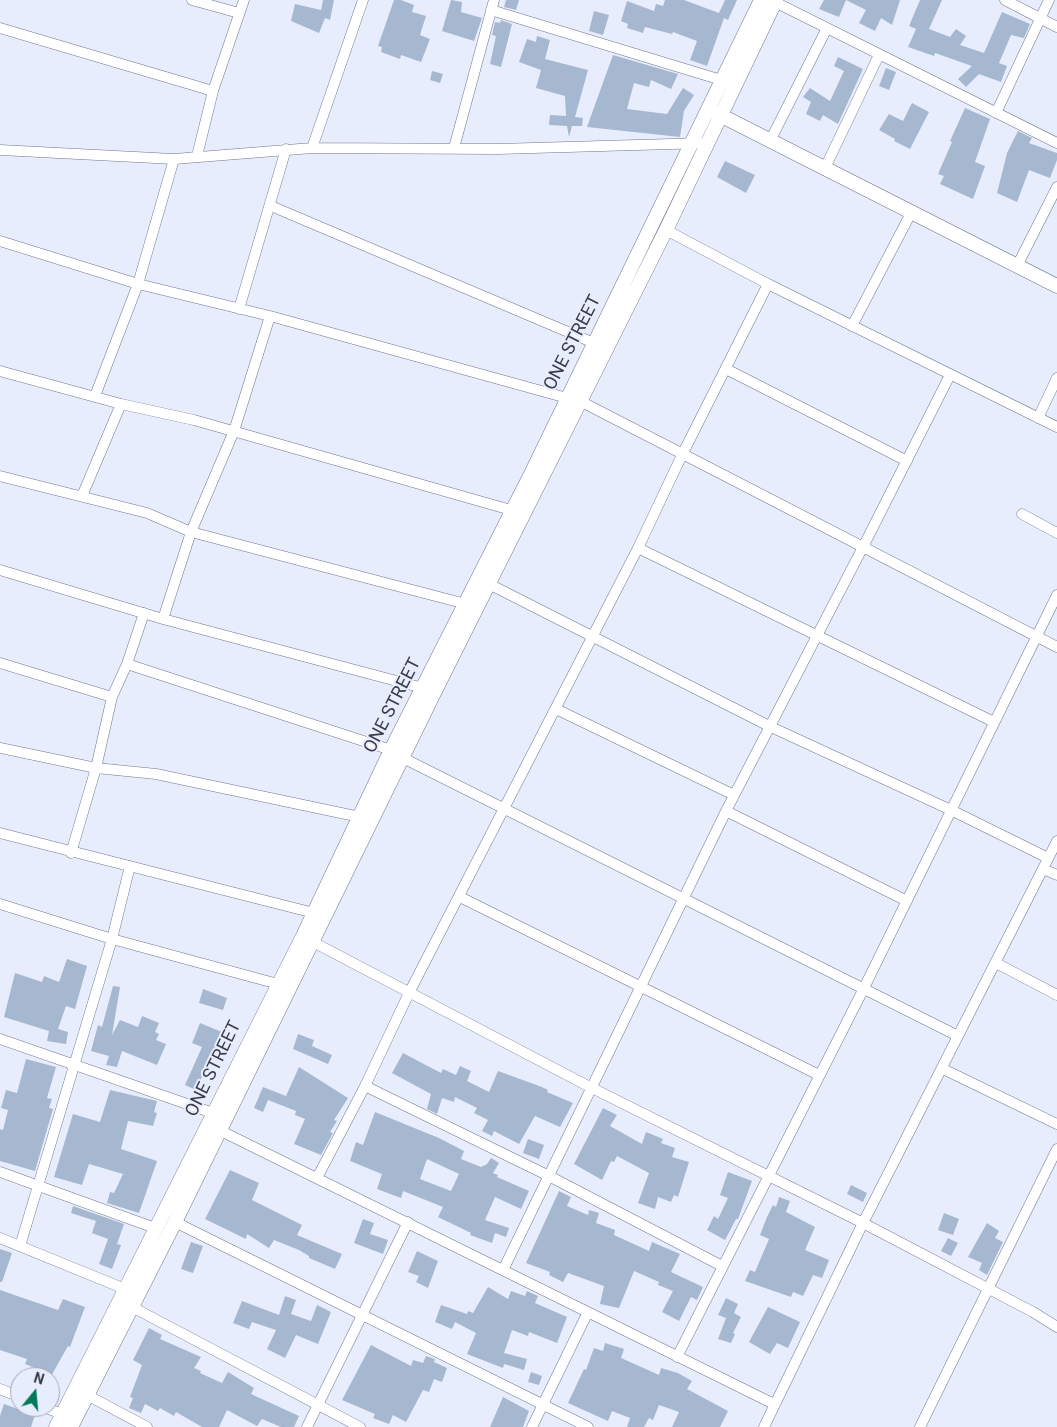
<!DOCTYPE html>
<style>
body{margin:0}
#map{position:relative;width:1057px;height:1427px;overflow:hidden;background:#e8edfe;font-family:Roboto,sans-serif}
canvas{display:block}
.north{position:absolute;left:10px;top:1367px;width:50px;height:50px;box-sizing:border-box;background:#e8edfe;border:1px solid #a2a6b5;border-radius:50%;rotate:17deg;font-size:14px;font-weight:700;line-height:20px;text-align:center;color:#393c47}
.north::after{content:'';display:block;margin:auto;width:18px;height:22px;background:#007956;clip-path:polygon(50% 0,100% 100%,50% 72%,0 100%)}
</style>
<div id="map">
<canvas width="1057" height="1427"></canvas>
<div class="north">N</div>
</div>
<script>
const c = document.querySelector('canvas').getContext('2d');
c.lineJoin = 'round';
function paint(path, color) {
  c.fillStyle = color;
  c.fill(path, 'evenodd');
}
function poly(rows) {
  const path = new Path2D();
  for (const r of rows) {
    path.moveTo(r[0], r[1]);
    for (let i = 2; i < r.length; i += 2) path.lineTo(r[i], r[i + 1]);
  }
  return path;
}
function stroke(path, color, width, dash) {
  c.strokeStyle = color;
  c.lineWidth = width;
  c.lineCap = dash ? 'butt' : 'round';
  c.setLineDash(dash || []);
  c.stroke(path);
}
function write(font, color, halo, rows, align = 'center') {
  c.font = font + ' Roboto,sans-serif';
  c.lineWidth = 4;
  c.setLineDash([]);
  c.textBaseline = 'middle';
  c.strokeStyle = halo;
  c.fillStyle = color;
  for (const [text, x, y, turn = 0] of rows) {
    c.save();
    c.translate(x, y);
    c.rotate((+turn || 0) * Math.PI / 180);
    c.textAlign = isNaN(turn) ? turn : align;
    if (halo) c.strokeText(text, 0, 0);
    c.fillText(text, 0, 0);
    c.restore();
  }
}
paint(poly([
 [323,0,334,0,330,20,325,18,319,33,291,21,295,4,321,10],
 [394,0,401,0,414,5,412,12,426,16,420,35,430,39,421,62,401,55,400,59,381,52,382,47,378,46],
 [451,0,462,2,461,12,482,18,474,41,442,31],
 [506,0,519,0,516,10,504,7],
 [665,0,684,0,719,13,725,0,737,0,728,20,724,18,707,66,690,60,697,41,673,32,672,34,645,27,643,33,627,28,628,24,621,21,627,1,654,11,656,4,663,6],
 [824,0,900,0,892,25,881,18,875,31,859,23,866,10,846,0,839,17,819,9],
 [920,0,942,0,929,29,950,37,956,29,966,36,960,45,984,53,1002,12,1030,24,1024,38,1011,35,999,63,1007,66,1001,82,979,74,966,87,958,79,972,66,935,53,934,56,908,47,916,29,909,26],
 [594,11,609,15,603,35,589,31],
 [501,20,512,24,501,67,490,64,496,36,492,35,495,22,500,23],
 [537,36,550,40,545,59,588,70,575,117,583,118,582,126,572,126,569,137,567,126,549,125,550,115,566,116,565,96,536,88,541,70,519,62,527,39,536,42],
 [613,55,678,74,671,89,651,80,649,87,634,83,627,109,667,114,683,88,694,95,684,111,680,137,587,127],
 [838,57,863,69,838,124,823,115,820,121,806,114,811,102,803,97,810,88,830,101,844,71,834,66],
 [886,68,896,72,889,90,879,86],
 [432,71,443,74,440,83,430,80],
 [912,103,929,112,910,149,894,141,895,139,879,130,889,114,903,121],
 [965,108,990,119,975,162,985,166,973,199,940,184,944,176,938,174,952,142,950,141],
 [1018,131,1032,138,1029,143,1057,153,1057,160,1050,178,1029,170,1017,202,997,193,1007,153],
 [725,161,755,175,746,193,717,177],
 [67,959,87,966,75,1009,66,1006,58,1029,68,1032,66,1044,47,1041,49,1031,4,1017,15,973,42,982,44,976,59,982],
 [113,986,120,987,112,1035,120,1020,138,1027,142,1016,159,1023,155,1032,159,1034,156,1040,166,1044,157,1065,122,1051,117,1067,106,1065,109,1056,91,1051,98,1025,102,1027],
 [203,989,227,998,223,1010,199,1003],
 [200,1023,222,1032,196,1090,185,1085,202,1047,192,1043],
 [298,1034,314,1040,312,1046,332,1055,328,1064,293,1049],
 [403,1053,441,1073,443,1069,456,1075,460,1066,471,1071,467,1081,489,1092,498,1071,542,1087,548,1090,547,1092,573,1103,560,1127,535,1116,519,1144,494,1131,492,1136,482,1131,488,1120,474,1113,477,1108,455,1097,454,1102,442,1098,437,1114,427,1109,431,1094,392,1073],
 [26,1059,56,1067,47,1098,52,1099,49,1108,53,1109,35,1171,0,1161,0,1129,3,1130,8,1110,1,1108,6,1090,17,1093],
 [299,1067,348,1098,334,1120,337,1121,330,1132,333,1133,321,1155,294,1144,305,1119,295,1115,296,1111,268,1100,263,1112,254,1108,263,1087,286,1096],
 [110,1090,157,1101,154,1112,157,1113,153,1126,128,1121,121,1149,157,1161,139,1213,107,1203,110,1192,114,1193,123,1174,89,1164,82,1185,54,1177,73,1114,100,1122],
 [603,1108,617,1115,610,1126,642,1144,646,1132,663,1139,661,1143,675,1148,672,1157,689,1162,678,1197,674,1195,671,1202,658,1197,655,1209,638,1203,649,1173,617,1156,614,1162,611,1161,602,1180,574,1164],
 [375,1112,439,1138,464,1151,461,1159,481,1167,487,1164,491,1158,499,1163,493,1173,498,1175,497,1177,529,1191,521,1209,495,1197,485,1220,509,1228,506,1237,495,1233,492,1243,470,1235,471,1233,438,1217,443,1207,403,1191,401,1198,377,1189,382,1174,350,1161,356,1142,363,1145],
 [427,1159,459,1174,451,1191,420,1179],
 [528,1139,544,1145,539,1159,523,1153],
 [230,1170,259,1183,252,1200,302,1225,297,1235,342,1254,335,1269,309,1258,309,1256,299,1250,274,1240,269,1248,247,1234,246,1239,205,1219],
 [728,1172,752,1181,738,1219,736,1219,725,1240,707,1230,714,1216,718,1219,728,1198,720,1195],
 [851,1185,867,1193,863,1202,847,1194],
 [559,1191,571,1197,567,1206,588,1215,589,1210,599,1213,596,1223,615,1230,614,1235,649,1251,652,1242,680,1254,671,1272,703,1287,697,1300,691,1297,679,1321,662,1312,673,1291,658,1285,659,1282,634,1271,619,1308,600,1304,604,1286,568,1273,563,1282,549,1275,550,1272,526,1263],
 [779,1197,790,1201,786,1212,815,1227,805,1250,829,1260,822,1278,813,1275,803,1296,793,1292,791,1297,745,1281,750,1270,755,1272,769,1239,760,1235,767,1217,773,1205,776,1207],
 [73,1206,124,1224,117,1244,121,1245,112,1269,99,1264,108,1239,92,1233,96,1221,71,1213],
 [944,1213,959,1219,953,1235,938,1230],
 [363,1219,374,1223,370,1234,388,1240,383,1254,354,1243],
 [987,1223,999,1231,995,1238,1003,1242,987,1275,979,1270,982,1263,968,1257],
 [948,1238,958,1243,951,1256,941,1251],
 [191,1242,203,1246,193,1273,181,1269],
 [0,1249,12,1253,2,1282,0,1282],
 [417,1251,438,1261,428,1288,416,1282,419,1276,408,1272],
 [488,1287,508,1299,511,1291,525,1296,527,1291,538,1296,535,1303,567,1317,557,1343,529,1332,528,1336,512,1330,504,1353,527,1359,524,1370,504,1364,503,1368,467,1354,476,1333,455,1322,452,1329,435,1322,441,1305,467,1314,468,1311,473,1313],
 [0,1290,58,1310,63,1299,85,1307,70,1347,68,1346,50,1378,50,1374,49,1377,31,1377,35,1368,25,1364,27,1359,0,1350],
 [285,1296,296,1300,291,1314,311,1321,317,1305,331,1312,318,1344,296,1335,285,1358,267,1349,276,1330,252,1322,249,1329,233,1323,242,1301,279,1315],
 [726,1298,738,1304,734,1313,741,1317,733,1333,735,1334,731,1343,718,1339,726,1318,718,1315],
 [768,1307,800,1322,788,1348,777,1343,770,1354,749,1342],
 [149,1328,162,1335,160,1339,201,1357,194,1368,201,1371,200,1373,222,1383,228,1372,254,1388,251,1394,299,1416,294,1427,281,1427,262,1419,257,1426,227,1410,219,1427,202,1427,176,1412,174,1416,160,1408,158,1411,145,1404,141,1413,129,1408,133,1398,130,1397,142,1365,133,1360],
 [605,1343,624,1349,621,1358,648,1370,659,1375,661,1368,678,1373,692,1381,687,1389,728,1411,720,1427,672,1427,679,1412,659,1405,653,1420,649,1418,644,1427,627,1427,630,1418,612,1411,608,1421,568,1403,584,1369,586,1370,594,1348,603,1351],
 [371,1345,411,1366,413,1360,423,1363,426,1356,435,1359,434,1362,447,1368,442,1382,434,1379,429,1392,423,1390,406,1422,393,1415,389,1424,373,1418,375,1414,342,1400],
 [531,1372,542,1376,539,1385,528,1382],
 [503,1397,529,1411,523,1427,490,1427],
 [4,1404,35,1415,31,1427,0,1427,0,1416]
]), '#a5b8cf');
const street = poly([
 [192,0,239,13],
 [1005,0,1057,27],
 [775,2,1057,143],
 [491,10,728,82],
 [0,28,213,91],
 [996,113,1049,0],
 [770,141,827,28],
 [312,148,363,0],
 [454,148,494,0],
 [0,150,174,159,312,148,498,149,706,143],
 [197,156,213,91,244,0],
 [824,170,879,55],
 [271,206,594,343],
 [666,230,768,284,1057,427],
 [0,241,138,284,270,316,567,398],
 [1017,266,1057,187],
 [239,309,286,149],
 [852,326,911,213],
 [726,369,907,461],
 [0,371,121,404,194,420,511,510],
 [95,396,138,284,174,159],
 [580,401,1057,647],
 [1038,418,1057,378],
 [0,476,147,513,191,532,466,604],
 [82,496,121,404],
 [1022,514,1057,533],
 [638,548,994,722],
 [0,570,163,619,423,688],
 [489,584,771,727,951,810,1048,858],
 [163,619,191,532,234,431,270,316],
 [0,663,112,697],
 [127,664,391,750],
 [556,709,734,795],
 [0,748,96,768,156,774,360,817],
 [403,758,958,1036],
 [726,811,907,901],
 [0,833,314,913],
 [71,853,96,768,112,697,127,664,144,613],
 [1043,869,1057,875],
 [460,897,819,1075],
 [0,904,112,939,278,984],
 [313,942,590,1087,863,1223,1033,1312,1057,1327],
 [996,963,1057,995],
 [0,1039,213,1113],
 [943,1069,1057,1124],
 [365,1086,547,1175,722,1266],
 [219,1130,774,1404],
 [0,1172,155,1228],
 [317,1178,365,1086,409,993,638,548,682,455,768,284],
 [175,1222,588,1427],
 [0,1238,125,1289],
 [20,1246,112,939,130,866],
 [503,1270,726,811,863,547,950,375],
 [132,1307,360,1427],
 [677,1357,863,990,1057,595],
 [0,1389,20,1397],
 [87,1395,147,1427],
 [44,1407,62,1414],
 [307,1427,408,1222],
 [532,1427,588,1312],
 [764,1427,863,1223,1057,841],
 [920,1427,1057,1149]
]);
const secondary = poly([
 [712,111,1057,286],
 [56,1427,303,936,391,750,531,474,761,0],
 [71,1427,175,1222,434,693,666,230,776,0]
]);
stroke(street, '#70768f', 11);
stroke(secondary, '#70768f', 15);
stroke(street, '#fff', 10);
stroke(secondary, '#fff', 14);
write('18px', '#393c47', '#e8edfe', [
 ["ONE STREET",573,343,-63],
 ["ONE STREET",393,706,-63],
 ["ONE STREET",214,1069,-64]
]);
</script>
